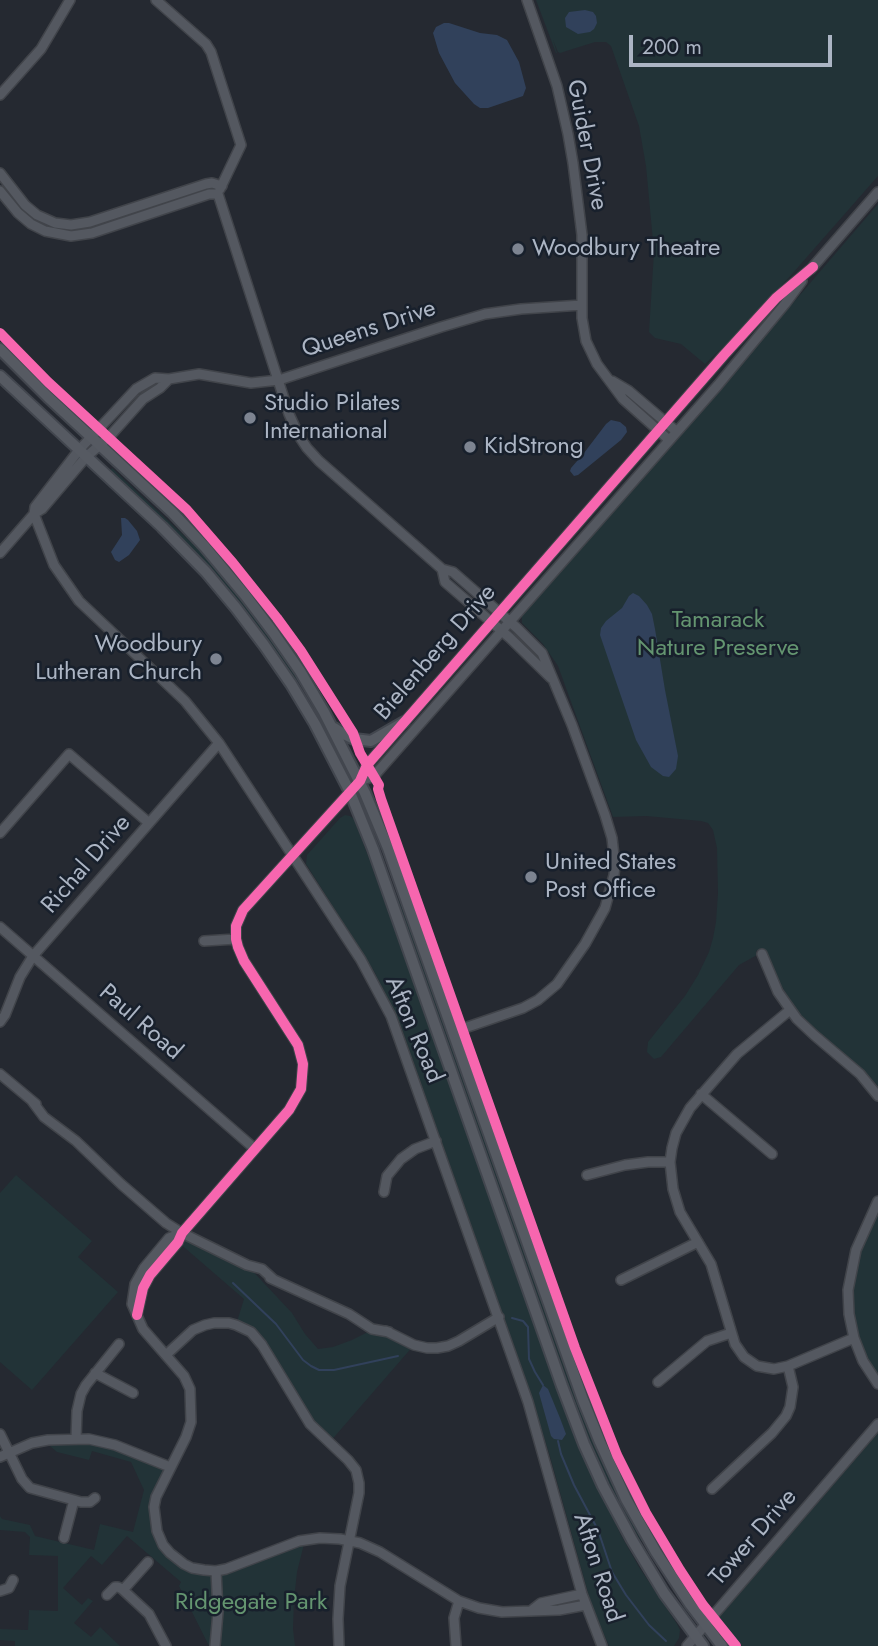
<!DOCTYPE html>
<style>
body{margin:0}
#map{position:relative;width:878px;height:1646px;overflow:hidden;background:#252931;font-family:Jost,sans-serif}
canvas{display:block}
.scale{position:absolute;left:629px;top:35px;width:203px;height:32px;box-sizing:border-box;border:4px solid #acb5c4;border-top:0;padding-left:9px;font-size:21px;line-height:24px;white-space:nowrap;color:#acb5c4;-webkit-text-stroke:5px #18202c;paint-order:stroke}
</style>
<div id="map">
<canvas width="878" height="1646"></canvas>
<div class="scale">200 m</div>
</div>
<script>
const c = document.querySelector('canvas').getContext('2d');
c.lineJoin = 'round';
function paint(path, color) {
  c.fillStyle = color;
  c.fill(path, 'evenodd');
}
function poly(rows) {
  const path = new Path2D();
  for (const r of rows) {
    path.moveTo(r[0], r[1]);
    for (let i = 2; i < r.length; i += 2) path.lineTo(r[i], r[i + 1]);
  }
  return path;
}
function stroke(path, color, width, dash) {
  c.strokeStyle = color;
  c.lineWidth = width;
  c.lineCap = dash ? 'butt' : 'round';
  c.setLineDash(dash || []);
  c.stroke(path);
}
function write(font, color, halo, rows, align = 'center') {
  c.font = font + ' Jost,sans-serif';
  c.lineWidth = 5;
  c.setLineDash([]);
  c.textBaseline = 'middle';
  c.strokeStyle = halo;
  c.fillStyle = color;
  for (const [text, x, y, turn = 0] of rows) {
    c.save();
    c.translate(x, y);
    c.rotate((+turn || 0) * Math.PI / 180);
    c.textAlign = isNaN(turn) ? turn : align;
    if (halo) c.strokeText(text, 0, 0);
    c.fillText(text, 0, 0);
    c.restore();
  }
}
paint(poly([
 [536,0,878,0,878,176,792,274,737,334,705,364,681,344,655,338,649,332,654,252,646,166,639,126,611,46,606,42,595,42,560,53,558,52,553,40,557,53,556,53],
 [878,204,878,1086,863,1070,816,1030,797,1011,779,982,765,949,756,951,757,955,739,965,661,1057,654,1059,647,1052,648,1042,685,996,698,975,709,952,713,938,716,922,718,893,717,848,713,830,708,823,701,821,646,816,613,817,558,666,543,644,522,623,522,615,714,395],
 [112,468,215,565,241,596,286,658,304,686,302,687,270,646,109,472],
 [345,815,350,816,354,819,370,861,577,1443,621,1535,639,1567,677,1624,680,1630,679,1638,674,1646,609,1646,592,1607,549,1453,523,1372,400,1024,375,973,306,864,307,855,340,818],
 [390,883,391,883,415,937,594,1442,621,1500,643,1540,641,1541,613,1496,577,1412],
 [16,1175,92,1241,78,1257,118,1292,32,1390,0,1362,0,1193],
 [878,1213,878,1376,869,1361,861,1343,855,1322,853,1297,857,1261],
 [182,1233,246,1264,292,1313,305,1334,318,1349,333,1347,352,1340,374,1329,414,1345,329,1443,310,1424,262,1345,236,1325,244,1299,178,1242],
 [878,1433,878,1646,731,1646,718,1629,720,1616],
 [89,1439,170,1467,156,1497,155,1525,176,1559,216,1571,305,1540,297,1572,294,1600,293,1629,295,1646,222,1646,216,1640,215,1646,209,1646,179,1586,181,1582,127,1536,102,1565,91,1556,63,1588,82,1605,88,1598,93,1601,74,1623,91,1637,100,1627,120,1646,15,1646,15,1641,0,1640,0,1629,28,1630,29,1610,58,1611,58,1556,29,1555,30,1537,25,1532,0,1530,0,1516,2,1519,30,1525,35,1536,94,1550,100,1524,133,1532,144,1490,131,1462,92,1451,89,1460,57,1452,44,1441]
]), '#223337');
paint(poly([
 [585,10,593,12,596,16,597,23,594,29,590,32,578,34,566,27,565,18,569,12],
 [444,23,449,23,480,33,497,35,507,40,519,62,526,88,523,96,488,108,480,108,474,104,455,83,439,53,433,33,436,27],
 [611,420,620,422,626,427,627,432,621,440,578,475,574,476,570,471,571,468,584,453,606,424],
 [121,518,125,518,128,520,137,531,140,540,129,555,119,562,115,560,111,552,122,535],
 [633,593,639,596,647,605,652,614,655,629,665,690,678,756,676,769,669,777,663,776,651,767,636,740,600,635,601,628,606,621,622,608,629,596],
 [543,1385,548,1389,560,1418,566,1434,562,1440,554,1439,551,1436,539,1393]
]), '#31415b');
stroke(poly([
 [233,1283,276,1324,303,1360,311,1366,319,1370,334,1370,398,1356],
 [512,1318,523,1321,528,1327,529,1359,535,1372,543,1385],
 [558,1441,561,1454,574,1485,598,1530,612,1572,626,1595,649,1625,666,1641]
]), '#31415b', 2);
const minor = poly([
 [156,0,206,44,211,52,241,145,220,189],
 [527,0,557,86,568,134,573,163,582,235,582,318,586,341,597,364,623,399,669,440],
 [0,95,41,49,70,0],
 [0,173,25,205,37,215,55,223,71,225,90,222,206,184,212,183,222,186],
 [0,191,18,213,31,224,45,231,71,236,92,233,209,194,218,194],
 [218,194,289,414,299,436,307,448,319,461,442,569,453,572,517,628,542,653,572,725,605,815,612,838,615,865,614,875,605,908,585,944,557,984,538,1000,523,1008,453,1032],
 [811,269,878,192],
 [612,381,629,391,676,431],
 [34,514,54,565,79,601,185,701,219,743,361,960,391,1016,528,1402,582,1594,602,1646],
 [34,514,35,507,79,450,136,389,155,378,169,379,199,374,251,383,279,380,441,327,485,314,521,309,582,305],
 [0,553,34,514,42,509,86,457,109,437,143,399,160,388,169,379],
 [442,569,445,582,510,638,551,678],
 [360,781,374,776,718,385,785,304,802,281],
 [0,833,69,754,149,823],
 [0,927,255,1149],
 [204,941,236,939],
 [762,954,778,992,797,1019,814,1035,860,1074,878,1096],
 [790,1010,737,1054,690,1108,676,1133,672,1148,670,1162,673,1189,680,1212,711,1264,735,1344,744,1357,757,1366,774,1369,788,1366,854,1338],
 [0,1022,5,1015,20,977,33,956,219,743],
 [0,1074,36,1104],
 [701,1094,772,1154],
 [32,1101,44,1117,76,1141,121,1184,166,1223,182,1233,247,1265,262,1269,273,1279],
 [587,1175,625,1165,648,1162,670,1162],
 [384,1192,387,1176,401,1159,415,1149,436,1141],
 [878,1201,856,1250,848,1290,849,1314,854,1338,863,1361,878,1384],
 [182,1233,169,1238,144,1268,135,1284,132,1304,143,1329,184,1376,190,1389,191,1422,186,1437,156,1497,154,1507,157,1531,163,1545,170,1553,184,1564,192,1568,204,1570,216,1571,226,1569,299,1541,320,1538,340,1539,360,1543,380,1552,459,1601,479,1608,502,1612,559,1610,586,1605],
 [270,1278,349,1314,372,1329,389,1332],
 [621,1280,698,1242],
 [137,1315,143,1288,150,1275,178,1242,182,1233,289,1110,301,1089,303,1064,298,1045,244,961,238,947,236,939,236,926,243,910,360,781,367,765,724,355,776,298,813,267],
 [386,1331,414,1345,427,1348,437,1348,448,1346,459,1341,499,1317],
 [167,1354,193,1330,205,1325,214,1323,229,1323,236,1325,251,1332,262,1345,310,1424,348,1460,356,1470,359,1483,359,1493,340,1586,338,1619,339,1646],
 [95,1373,133,1393],
 [658,1382,707,1341,731,1333],
 [0,1434,22,1479,30,1488,81,1502,90,1502,95,1498],
 [76,1439,77,1411,81,1394,86,1385,119,1344],
 [0,1457,32,1443,48,1440,89,1439,115,1445,170,1467],
 [712,1489,772,1433,786,1416,790,1407,793,1387,788,1366],
 [64,1538,74,1500],
 [123,1590,148,1562],
 [0,1591,9,1588,13,1580],
 [107,1595,115,1587,118,1587,122,1589,149,1614,166,1646],
 [532,1610,541,1603,582,1594],
 [215,1646,218,1612,216,1571],
 [456,1646,454,1618,459,1601],
 [687,1646,878,1424]
]);
const major = poly([
 [0,349,48,397,172,512,205,547,245,595,273,632,300,671,324,712,365,793,388,848,583,1400,600,1442,626,1499,656,1552,690,1604,722,1646],
 [0,376,162,527,206,572,236,608,264,645,291,684,315,724,350,792,373,849,562,1386,584,1444,603,1486,632,1540,664,1593,703,1646],
 [334,728,342,733,354,739,371,741,404,722]
]);
stroke(minor, '#41444a', 12);
stroke(major, '#42464e', 14);
stroke(minor, '#545860', 9);
stroke(major, '#565a62', 10);
stroke(poly([
 [0,333,48,382,187,510,233,563,277,618,301,651,353,733,360,753,379,785,378,789,381,799,575,1348,617,1455,646,1513,680,1570,703,1605,736,1646],
 [137,1315,143,1288,150,1275,178,1242,182,1233,289,1110,301,1089,303,1064,298,1045,244,961,238,947,236,939,236,926,243,910,360,781,367,765,724,355,776,298,813,267]
]), '#f766af', 10);
for (const [x, y, r, color] of [
 [518,249,7,"#7d8491"],
 [250,418,7,"#7d8491"],
 [470,447,7,"#7d8491"],
 [216,659,7,"#7d8491"],
 [531,877,7,"#7d8491"]
]) {
  const dot = new Path2D();
  dot.arc(x, y, r, 0, 2 * Math.PI);
  c.fillStyle = color;
  c.fill(dot);
  stroke(dot, '#18202c', 2.5);
}
write('24px', '#acb5c4', '#18202c', [
 ["Guider Drive",586,145,79],
 ["Queens Drive",369,330,-18],
 ["Bielenberg Drive",436,653,-49],
 ["Richal Drive",87,865,-49],
 ["Paul Road",140,1023,41],
 ["Afton Road",413,1030,67],
 ["Tower Drive",754,1538,-49],
 ["Afton Road",597,1568,72]
]);
write('24px', '#acb5c4', '#18202c', [
 ["Woodbury Theatre",532,249],
 ["Studio Pilates",264,404],
 ["International",264,432],
 ["KidStrong",484,447],
 ["Woodbury",202,645,"right"],
 ["Lutheran Church",202,673,"right"],
 ["United States",545,863],
 ["Post Office",545,891]
], 'left');
write('24px', '#649570', '#18202c', [
 ["Tamarack",718,621],
 ["Nature Preserve",718,649],
 ["Ridgegate Park",251,1603]
]);
</script>
